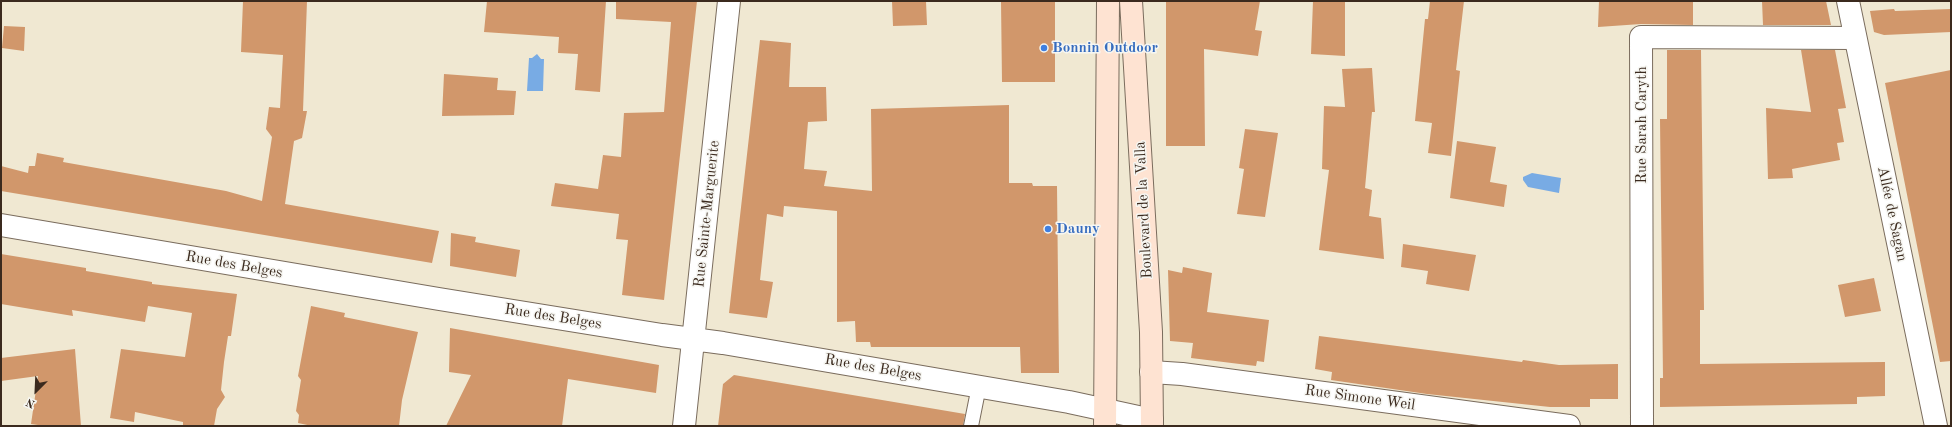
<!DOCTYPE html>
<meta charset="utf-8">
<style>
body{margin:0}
#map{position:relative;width:1952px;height:427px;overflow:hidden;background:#f0e8d2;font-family:"Old Standard TT",serif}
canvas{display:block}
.frame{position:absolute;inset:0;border:2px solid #3b2a1e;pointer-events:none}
.north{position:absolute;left:16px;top:371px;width:40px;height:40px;-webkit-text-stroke:3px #f6f6f2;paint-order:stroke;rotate:204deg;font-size:11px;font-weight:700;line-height:16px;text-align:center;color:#3b2a1e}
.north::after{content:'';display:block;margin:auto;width:14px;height:18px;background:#3b2a1e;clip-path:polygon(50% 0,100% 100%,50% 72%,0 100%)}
</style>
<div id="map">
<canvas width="1952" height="427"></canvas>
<div class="frame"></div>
<div class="north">N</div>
</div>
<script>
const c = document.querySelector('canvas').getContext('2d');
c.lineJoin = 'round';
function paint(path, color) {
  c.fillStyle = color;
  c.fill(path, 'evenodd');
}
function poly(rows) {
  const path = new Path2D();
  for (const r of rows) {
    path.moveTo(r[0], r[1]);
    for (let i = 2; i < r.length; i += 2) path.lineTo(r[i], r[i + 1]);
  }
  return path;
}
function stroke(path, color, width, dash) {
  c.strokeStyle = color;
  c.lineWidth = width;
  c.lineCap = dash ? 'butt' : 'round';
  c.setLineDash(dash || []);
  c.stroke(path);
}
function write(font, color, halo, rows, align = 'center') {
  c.font = font + ' "Old Standard TT",serif';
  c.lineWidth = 3;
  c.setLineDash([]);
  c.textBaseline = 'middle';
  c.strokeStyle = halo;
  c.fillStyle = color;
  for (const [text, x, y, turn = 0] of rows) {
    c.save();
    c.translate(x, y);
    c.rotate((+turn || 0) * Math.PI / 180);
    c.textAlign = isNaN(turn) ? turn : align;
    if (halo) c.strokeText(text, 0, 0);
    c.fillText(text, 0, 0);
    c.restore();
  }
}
paint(poly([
 [537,54,541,59,544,59,543,91,527,91,529,58,532,58],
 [1532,173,1561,178,1559,193,1528,187,1523,180,1523,177]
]), '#78abe4');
paint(poly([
 [243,1,307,1,303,111,307,111,302,138,294,141,285,204,439,231,432,263,1,191,1,166,28,173,29,166,35,166,37,153,64,158,63,162,226,191,262,201,272,137,266,129,269,107,280,108,283,55,241,52],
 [487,1,606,1,600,92,575,90,578,54,558,53,559,37,484,32],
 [616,1,697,1,664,300,622,295,628,240,616,239,619,214,551,206,555,183,598,189,603,155,621,157,624,113,664,112,671,22,616,19],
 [892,1,926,1,927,25,893,26],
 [1001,1,1055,1,1055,82,1002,82],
 [1166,1,1260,1,1255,30,1262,31,1258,56,1204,49,1205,146,1166,146],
 [1313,1,1345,1,1345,56,1311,54],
 [1430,1,1464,1,1456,70,1460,71,1451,156,1428,153,1432,123,1415,121,1425,19,1428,19],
 [1599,1,1693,1,1693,25,1641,24,1598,27],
 [1762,1,1826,1,1831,25,1763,25],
 [1894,9,1895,11,1951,9,1951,32,1884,35,1874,32,1870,11],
 [4,26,25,27,24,51,2,48],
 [760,40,791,43,789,87,826,87,827,121,808,122,804,169,827,171,824,186,872,191,871,109,1009,105,1009,183,1032,183,1033,186,1057,186,1059,373,1021,373,1020,347,871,347,870,342,856,342,855,321,837,322,837,211,784,206,783,217,767,214,760,280,773,282,767,318,729,313],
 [1667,50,1701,50,1704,310,1700,310,1700,364,1885,362,1885,396,1857,397,1857,404,1660,407,1660,378,1663,378,1660,119,1667,119],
 [1801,50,1835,50,1846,108,1838,109,1844,142,1837,143,1840,160,1792,169,1793,178,1768,179,1766,108,1811,112],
 [1372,68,1375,112,1372,112,1365,188,1372,190,1369,216,1381,218,1384,259,1319,250,1329,170,1322,169,1324,106,1345,107,1342,69],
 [1951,70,1951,361,1940,362,1885,83],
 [444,74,498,78,497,90,516,91,514,115,442,116],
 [1245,129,1278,133,1265,217,1237,214,1244,169,1239,168],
 [1457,141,1496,147,1490,182,1507,185,1504,207,1450,198],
 [451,233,476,237,475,242,520,250,516,277,450,266],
 [1403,244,1476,255,1469,291,1426,284,1428,271,1401,267],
 [1,254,86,268,86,271,152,282,152,284,237,294,231,336,228,336,224,362,221,390,225,397,217,409,214,426,183,426,183,422,135,412,134,422,110,418,121,349,185,357,192,313,148,306,145,322,72,310,73,316,1,304],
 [1183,267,1212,273,1207,312,1269,320,1264,362,1257,361,1256,366,1191,358,1193,343,1170,341,1168,270,1182,273],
 [1874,278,1881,311,1845,317,1838,285],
 [311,306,345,313,344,317,418,332,402,400,399,426,312,426,298,423,299,415,296,411,301,380,298,376],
 [450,328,659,365,656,393,568,379,562,426,446,426,471,375,449,372],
 [1319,336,1522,362,1523,360,1559,365,1618,364,1618,399,1590,399,1590,407,1550,407,1427,394,1331,380,1332,372,1315,369],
 [75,349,81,426,45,426,31,424,38,376,1,381,1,358],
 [734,375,965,414,963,426,718,426,723,384]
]), '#d1976b');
const lane = poly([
 [971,426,979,386]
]);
const street = poly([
 [1848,1,1936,426],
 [1,225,439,299,662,335,723,343,1069,402,1152,420],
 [1151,372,1182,374,1569,426],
 [684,426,729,1],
 [1642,426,1641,37,1855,38]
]);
const secondary = poly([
 [1131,1,1151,332,1152,426],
 [1105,426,1108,1]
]);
stroke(lane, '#7a6c5d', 16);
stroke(street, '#7a6c5d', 24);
stroke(secondary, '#7a6c5d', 24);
stroke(lane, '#fff', 14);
stroke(street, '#fff', 22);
stroke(secondary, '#fee3d2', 22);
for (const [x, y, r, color] of [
 [1044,48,4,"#3f7fe0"],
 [1048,229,4,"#3f7fe0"]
]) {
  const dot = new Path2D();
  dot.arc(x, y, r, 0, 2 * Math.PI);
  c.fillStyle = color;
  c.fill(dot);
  stroke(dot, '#f6f6f2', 1.5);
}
write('bold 15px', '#366cbe', '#f6f6f2', [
 ["Bonnin Outdoor",1052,48],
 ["Dauny",1056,229]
], 'left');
write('15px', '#3b2a1e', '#f6f6f2', [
 ["Rue Sarah Caryth",1642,125,-90],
 ["Boulevard de la Valla",1144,210,-93],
 ["Rue Sainte-Marguerite",707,214,-84],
 ["Allée de Sagan",1892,214,78],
 ["Rue des Belges",234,265,10],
 ["Rue des Belges",553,317,9],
 ["Rue des Belges",873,368,10],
 ["Rue Simone Weil",1360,398,8]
]);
</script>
